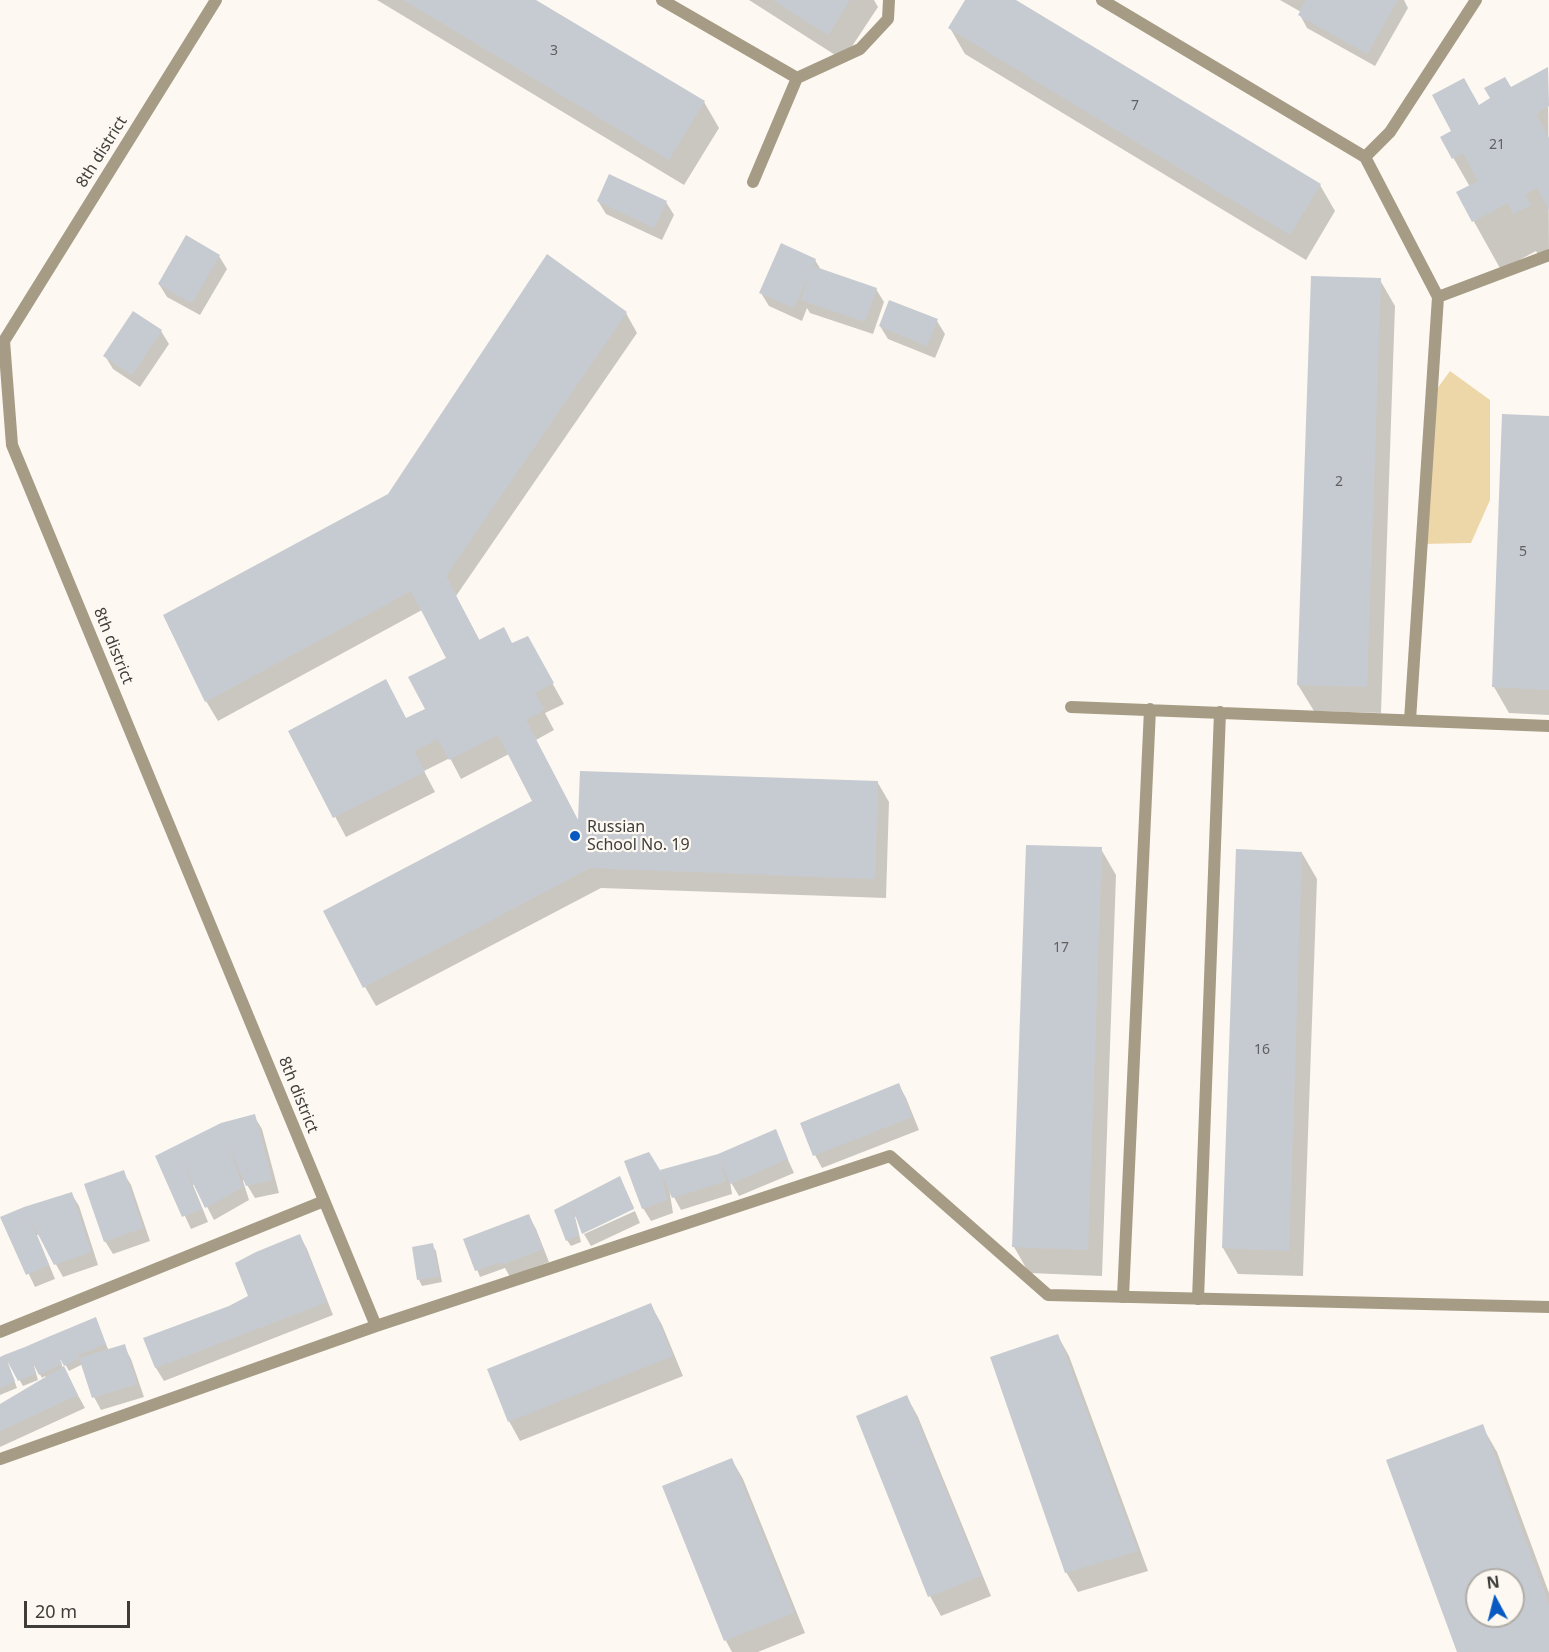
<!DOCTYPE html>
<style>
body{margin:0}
#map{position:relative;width:1549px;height:1652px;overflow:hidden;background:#fdf9f2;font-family:"Noto Sans",sans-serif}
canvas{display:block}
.north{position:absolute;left:1465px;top:1568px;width:60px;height:60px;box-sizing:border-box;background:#fdf9f2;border:2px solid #b1aea8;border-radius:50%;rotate:353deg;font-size:16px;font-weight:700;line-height:24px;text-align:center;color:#3e3d3a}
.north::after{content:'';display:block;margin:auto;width:21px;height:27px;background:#0959c3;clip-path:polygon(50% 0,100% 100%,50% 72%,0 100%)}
.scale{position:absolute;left:24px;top:1601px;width:106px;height:27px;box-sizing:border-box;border:3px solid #3e3d3a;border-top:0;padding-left:8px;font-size:18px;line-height:21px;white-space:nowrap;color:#3e3d3a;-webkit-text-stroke:4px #fdf9f2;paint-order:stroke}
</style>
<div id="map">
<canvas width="1549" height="1652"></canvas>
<div class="north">N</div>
<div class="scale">20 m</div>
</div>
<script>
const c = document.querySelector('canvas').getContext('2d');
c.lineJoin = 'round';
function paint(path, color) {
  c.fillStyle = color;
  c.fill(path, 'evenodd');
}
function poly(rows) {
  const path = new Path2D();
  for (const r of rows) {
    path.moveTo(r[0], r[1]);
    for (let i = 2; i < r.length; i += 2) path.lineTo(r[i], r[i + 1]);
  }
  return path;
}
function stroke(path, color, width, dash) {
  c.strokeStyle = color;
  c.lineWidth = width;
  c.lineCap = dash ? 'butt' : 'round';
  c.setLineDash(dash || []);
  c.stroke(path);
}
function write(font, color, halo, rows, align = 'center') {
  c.font = font + ' "Noto Sans",sans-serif';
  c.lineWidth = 4.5;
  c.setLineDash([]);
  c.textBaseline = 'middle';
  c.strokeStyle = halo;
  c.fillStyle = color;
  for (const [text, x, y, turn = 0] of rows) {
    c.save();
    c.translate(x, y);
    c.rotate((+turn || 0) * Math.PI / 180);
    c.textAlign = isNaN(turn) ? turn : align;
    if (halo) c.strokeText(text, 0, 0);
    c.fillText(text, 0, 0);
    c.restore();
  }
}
paint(poly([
 [1450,371,1490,400,1490,500,1471,543,1422,544,1429,400]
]), '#edd6a7');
paint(poly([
 [377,0,533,0,704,102,719,128,684,185],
 [749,0,874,0,878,7,843,60],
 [967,0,1013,0,1320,185,1335,211,1306,260,965,54,950,28],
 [1280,0,1404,0,1408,8,1375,66,1307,28,1300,15,1301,12],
 [1548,69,1549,258,1542,262,1536,251,1501,270,1458,193,1470,187,1442,138,1453,132,1479,106],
 [598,201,666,202,674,215,662,240,606,214],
 [219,256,227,269,200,315,167,297,159,284],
 [815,260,821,270,876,289,884,302,873,334,810,313,807,308,802,321,769,306,761,293],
 [1380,280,1395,306,1381,713,1314,711,1298,685],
 [134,313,161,331,169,344,140,387,113,369,105,356],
 [626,313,637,333,456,596,480,641,512,645,527,638,564,704,545,713,554,730,536,740,580,824,878,783,889,802,886,898,601,888,376,1006,365,987,534,802,509,754,461,779,450,758,424,771,435,792,346,837,290,732,407,720,427,709,448,658,422,610,218,721,206,701,389,495],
 [937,321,945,334,935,358,888,339,880,326],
 [1549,417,1549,715,1509,713,1494,687],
 [1101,849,1116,875,1102,1276,1029,1273,1014,1247],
 [1302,853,1317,879,1303,1276,1238,1274,1223,1248],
 [899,1085,906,1098,919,1130,822,1168,815,1155],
 [254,1116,262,1129,279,1193,255,1198,244,1180,243,1181,249,1200,214,1220,195,1184,193,1185,208,1222,191,1229,157,1156],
 [775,1131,794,1173,739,1196,730,1181,732,1194,681,1210,669,1188,673,1213,651,1221,643,1208,659,1172,718,1155],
 [123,1172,131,1185,150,1241,113,1254,105,1241],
 [620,1178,634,1208,583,1232,577,1216,575,1217,581,1242,571,1246,567,1240,570,1203,573,1207],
 [71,1193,79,1206,98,1265,63,1277,39,1234,37,1235,55,1279,35,1287,2,1218],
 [635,1211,640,1223,591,1246,584,1234],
 [529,1216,536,1229,549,1262,510,1277,505,1268,480,1277,465,1240],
 [300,1236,307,1249,333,1315,164,1381,156,1368,145,1339,229,1307,250,1297],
 [432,1245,436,1251,442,1282,422,1286,419,1280,413,1248],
 [651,1305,662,1325,683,1376,520,1441,509,1421],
 [95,1319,109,1351,124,1346,131,1359,144,1397,101,1410,94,1397,83,1364,69,1371,62,1359,60,1360,63,1368,85,1408,0,1447,0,1406,46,1378,45,1376,42,1378,35,1365,34,1366,38,1380,23,1386,9,1362,8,1363,17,1388,0,1395,0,1358],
 [1058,1336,1069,1356,1148,1571,1078,1592,1066,1572],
 [907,1397,918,1417,991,1596,941,1616,930,1596],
 [1482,1426,1497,1452,1549,1593,1549,1652,1458,1652],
 [1477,1580,1513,1580,1513,1616,1477,1616],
 [732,1460,743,1479,805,1633,758,1652,732,1652,726,1641,664,1487]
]), '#0003');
paint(poly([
 [404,0,536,0,705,101,669,160],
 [773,0,850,0,828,35],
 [965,0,1016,0,1321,184,1290,235,948,28],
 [1306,0,1398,0,1367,54,1298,15],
 [1548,67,1549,106,1536,114,1549,138,1549,210,1537,188,1525,194,1531,205,1513,214,1508,203,1472,222,1456,192,1478,181,1463,153,1452,159,1440,137,1451,131,1432,95,1464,78,1479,105,1490,98,1484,88,1505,77,1511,87],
 [609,174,667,201,654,228,597,201],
 [186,235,220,255,192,303,158,284],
 [781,243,816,259,813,266,877,288,865,322,801,300,811,270,794,308,759,293],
 [547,254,627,312,446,576,479,640,504,627,512,643,528,636,554,683,535,693,544,710,526,720,578,820,580,771,878,781,875,879,590,868,363,988,323,911,532,801,498,735,449,760,438,739,414,751,425,772,333,818,288,731,386,679,406,718,425,709,408,677,446,658,411,591,205,702,163,615,388,494],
 [1311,276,1381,278,1367,687,1297,685],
 [889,300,938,319,927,346,879,326],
 [133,311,162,330,132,375,103,356],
 [1502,414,1549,416,1549,690,1492,687],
 [1026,845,1102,847,1088,1250,1012,1247],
 [1236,849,1302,852,1289,1251,1222,1248],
 [899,1083,912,1117,813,1156,800,1123],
 [255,1114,272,1180,246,1186,226,1138,243,1187,205,1208,180,1156,202,1209,182,1217,155,1156,221,1123],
 [776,1129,788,1159,730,1184,719,1157,726,1181,672,1198,660,1170,718,1154],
 [649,1152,660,1170,667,1200,642,1209,624,1161],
 [124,1170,143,1228,104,1242,84,1184],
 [620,1176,634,1209,582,1234,571,1204,579,1235,566,1241,554,1210],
 [72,1192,91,1252,54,1265,27,1213,49,1265,26,1275,0,1217,24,1207],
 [529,1214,543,1249,501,1265,500,1262,475,1271,463,1239],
 [300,1234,327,1302,155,1368,143,1338,229,1306,248,1296,235,1263,256,1252],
 [433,1243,439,1276,417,1280,412,1247],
 [651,1303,673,1356,508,1422,487,1369],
 [96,1317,106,1344,79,1355,74,1342,79,1358,64,1366,53,1345,62,1364,39,1375,28,1354,36,1373,18,1381,4,1355,15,1381,0,1388,0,1357,4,1355,25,1347,48,1337],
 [1058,1334,1138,1551,1065,1573,990,1357],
 [125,1344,137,1384,92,1398,79,1358],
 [64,1366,78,1395,0,1431,0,1404],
 [907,1395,981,1576,928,1597,856,1416],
 [1483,1424,1549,1604,1549,1652,1457,1652,1386,1460],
 [1477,1580,1513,1580,1513,1616,1477,1616],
 [732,1458,794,1613,724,1641,662,1486]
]), '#c6cad1');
stroke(poly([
 [662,0,797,78,753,182],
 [1102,0,1365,157,1438,297,1410,720],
 [797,78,860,49,888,19,889,0],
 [1365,157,1390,132,1476,0],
 [1438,297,1549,255],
 [1071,707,1549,726],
 [1123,1297,1150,709],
 [1198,1299,1220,712],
 [0,1332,324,1201]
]), '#a69b85', 12);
stroke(poly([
 [216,0,4,341,12,445,376,1326],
 [0,1459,376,1326,890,1156,1048,1295,1549,1307]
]), '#a69b85', 12);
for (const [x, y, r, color] of [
 [575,836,6,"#0959c3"]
]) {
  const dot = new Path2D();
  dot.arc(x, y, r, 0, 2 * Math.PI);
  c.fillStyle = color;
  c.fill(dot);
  stroke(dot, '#fdf9f2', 2);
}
write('14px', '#606060', null, [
 ["3",554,51],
 ["7",1135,106],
 ["21",1497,145],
 ["2",1339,482],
 ["5",1523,552],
 ["17",1061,948],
 ["16",1262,1050]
]);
write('16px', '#3e3d3a', '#fdf9f2', [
 ["8th district",102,152,-58],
 ["8th district",113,646,68],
 ["8th district",298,1095,68]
]);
write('16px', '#3e3d3a', '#fdf9f2', [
 ["Russian",587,827],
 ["School No. 19",587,845]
], 'left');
</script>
